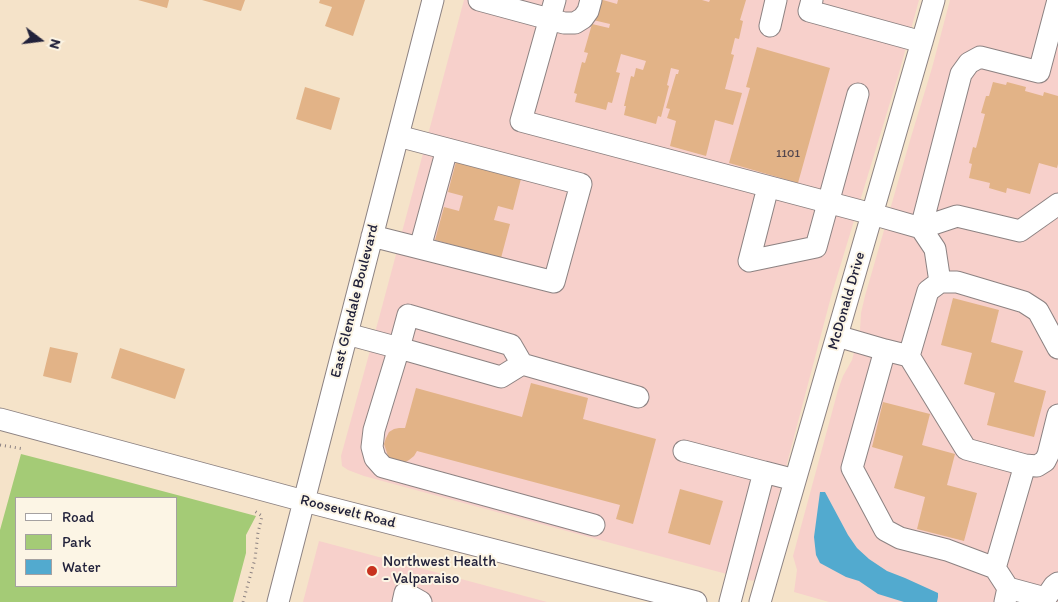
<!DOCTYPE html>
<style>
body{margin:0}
#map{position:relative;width:1058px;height:602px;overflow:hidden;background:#f5e3c9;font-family:Itim,sans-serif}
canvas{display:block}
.legend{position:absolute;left:15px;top:497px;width:162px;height:90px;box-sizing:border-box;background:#fcf5e5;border:1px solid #a5a1a1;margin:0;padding:6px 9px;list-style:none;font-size:15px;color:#22223b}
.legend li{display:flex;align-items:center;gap:10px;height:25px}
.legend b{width:25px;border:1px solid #a5a1a1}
.north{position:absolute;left:15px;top:15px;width:50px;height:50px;-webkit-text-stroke:4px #fcf5e5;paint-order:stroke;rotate:105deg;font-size:14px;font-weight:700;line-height:20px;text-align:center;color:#22223b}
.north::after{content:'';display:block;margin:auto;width:18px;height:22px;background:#22223b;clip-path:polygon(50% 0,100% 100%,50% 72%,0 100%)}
</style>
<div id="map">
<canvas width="1058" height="602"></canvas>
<ul class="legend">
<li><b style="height:6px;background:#fff"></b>Road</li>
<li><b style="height:14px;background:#a4cb76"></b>Park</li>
<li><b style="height:14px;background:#52aacf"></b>Water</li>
</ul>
<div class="north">N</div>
</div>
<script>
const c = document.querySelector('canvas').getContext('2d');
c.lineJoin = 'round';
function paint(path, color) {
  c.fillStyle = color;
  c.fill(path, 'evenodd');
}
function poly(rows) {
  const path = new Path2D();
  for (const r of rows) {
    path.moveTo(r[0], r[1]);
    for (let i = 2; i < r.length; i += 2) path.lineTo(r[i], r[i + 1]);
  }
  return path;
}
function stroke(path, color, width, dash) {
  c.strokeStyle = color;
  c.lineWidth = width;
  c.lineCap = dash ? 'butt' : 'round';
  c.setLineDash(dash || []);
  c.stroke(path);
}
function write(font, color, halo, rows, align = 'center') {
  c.font = font + ' Itim,sans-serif';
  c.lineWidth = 4;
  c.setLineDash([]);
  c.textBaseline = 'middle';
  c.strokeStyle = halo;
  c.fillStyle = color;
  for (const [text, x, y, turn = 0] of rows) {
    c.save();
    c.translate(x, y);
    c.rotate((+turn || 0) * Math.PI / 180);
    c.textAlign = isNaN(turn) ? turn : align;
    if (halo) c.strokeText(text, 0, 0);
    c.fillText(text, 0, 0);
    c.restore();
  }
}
paint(poly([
 [464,0,919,0,899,73,832,293,761,562,757,576,753,581,633,549,364,476,348,470,342,466,341,456,379,318],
 [950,0,1058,0,1058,602,829,602,794,592,797,570,793,556,838,390,843,376,852,360,860,330,861,313,865,296,911,137,932,68],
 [319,541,547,602,303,602]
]), '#f7d0cb');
paint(poly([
 [21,454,87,471,256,516,246,535,246,553,233,602,0,602,0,530],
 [16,498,176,498,176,586,16,586]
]), '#a4cb76');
paint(poly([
 [820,492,825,492,848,535,857,548,869,559,887,571,905,578,938,593,938,597,937,602,904,602,878,594,859,581,846,577,820,563,816,555,814,537]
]), '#52aacf');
paint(poly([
 [138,0,169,0,167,8],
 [202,0,245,0,241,11],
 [320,0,365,0,353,36,325,26,332,7,319,3],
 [598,0,603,0,617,4,618,0,702,0,709,2,710,0,746,0,740,20,743,21,739,39,735,38,731,54,734,55,725,89,742,93,733,125,715,120,706,156,670,146,676,121,667,118,670,109,666,108,676,74,678,74,679,70,671,68,667,85,669,86,661,117,658,116,656,124,624,115,626,106,624,106,631,76,634,77,636,68,643,70,646,61,621,54,616,72,620,73,612,103,608,102,606,110,575,102,577,94,574,93,582,62,585,63,588,53,584,52,592,24,609,28,610,24,593,20],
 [757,47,830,68,798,183,729,163,750,88,746,87],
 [993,82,1006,85,1007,82,1026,87,1025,91,1043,96,1044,92,1058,96,1058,164,1057,168,1039,163,1030,194,1007,188,1006,193,989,188,990,183,969,178,972,164,969,163,973,147,976,148,985,114,981,113,986,96,989,96],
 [305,87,340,98,331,130,296,119],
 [457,158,522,175,513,210,498,206,494,220,510,224,501,258,435,240,444,207,459,211,463,196,448,192],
 [953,298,999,310,991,342,1023,351,1014,382,1046,391,1034,437,987,425,995,393,964,384,972,353,941,345],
 [50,347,78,353,71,383,43,376],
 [120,348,185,369,175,399,111,378],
 [531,383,588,398,583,419,656,439,633,524,616,519,620,505,417,451,414,456,409,460,404,463,392,460,388,456,384,444,386,438,389,432,394,429,399,428,405,428,416,388,522,417],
 [883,402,930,414,922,445,955,454,947,485,977,493,964,541,917,529,925,497,894,488,903,456,872,447],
 [680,489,723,501,710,545,668,533]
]), '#e2b387');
const minor = poly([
 [479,0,564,23,575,23,583,18,588,11,591,0],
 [555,0,521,121,872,214,921,228,957,216,1020,231,1058,204],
 [812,0,809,11,922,42],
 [770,26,776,0],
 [768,187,749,261,816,247,858,94],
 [372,236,554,282,581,184,398,136],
 [420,248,447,149],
 [940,282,935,249,921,228,961,74,969,63,980,57,1039,72,1058,0],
 [347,334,399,348,374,430,372,447,375,458,383,467,594,525],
 [837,336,885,350,852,468,885,530,900,538,947,550,995,568,1008,588,1005,602],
 [885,350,909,356,966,449,1025,465,995,568],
 [909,356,928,291,940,282,957,282,1024,302,1038,311,1058,348],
 [522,364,501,377,399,348,408,315,511,345,522,364,638,397],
 [0,419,304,501,696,602],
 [684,451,764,472],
 [1025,465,1037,466,1045,461,1048,455,1058,415],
 [1008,588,1045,598],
 [278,602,433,0],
 [403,602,405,593,421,602],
 [730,602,764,472,795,480],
 [760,602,934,0],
 [1043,602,1054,586,1058,583]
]);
stroke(minor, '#8c8282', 23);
stroke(poly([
 [0,445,24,449],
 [243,602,255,559,258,533,262,516,253,510]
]), '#8c8282', 3, [1, 4]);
stroke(minor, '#fff', 21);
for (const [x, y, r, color] of [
 [372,571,6,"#c8321e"]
]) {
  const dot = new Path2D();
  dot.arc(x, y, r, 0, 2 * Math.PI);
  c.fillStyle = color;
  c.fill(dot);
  stroke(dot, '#fcf5e5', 2);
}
write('12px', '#52464e', null, [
 ["1101",788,154]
]);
write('15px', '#22223b', '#fcf5e5', [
 ["East Glendale Boulevard",355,301,-76],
 ["McDonald Drive",847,301,-74],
 ["Roosevelt Road",348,512,14]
]);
write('15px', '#22223b', '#fcf5e5', [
 ["Northwest Health",383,562],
 ["- Valparaiso",383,579]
], 'left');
</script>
